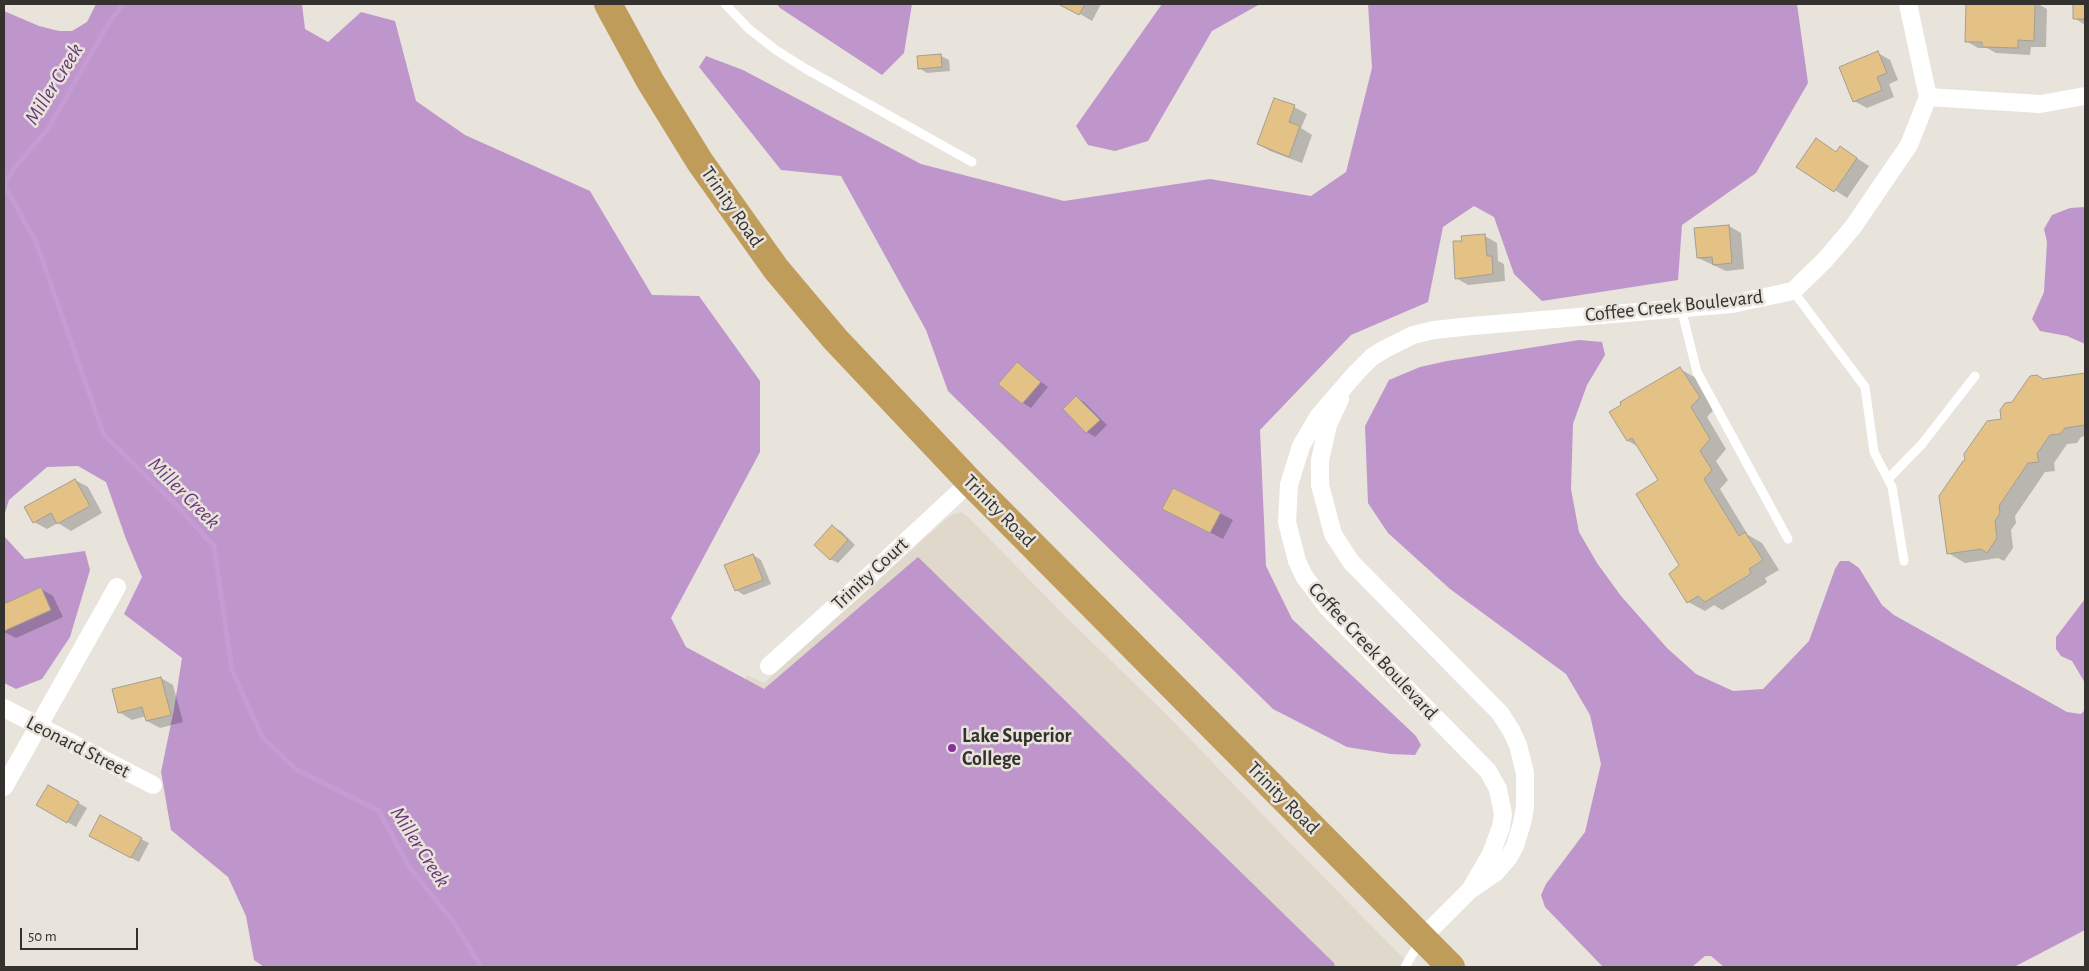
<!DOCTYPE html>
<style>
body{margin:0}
#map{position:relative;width:2089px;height:971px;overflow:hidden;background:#e8e3db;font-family:"Alegreya Sans",sans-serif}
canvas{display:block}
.frame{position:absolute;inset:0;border:5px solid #34322f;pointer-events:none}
.scale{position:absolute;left:20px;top:928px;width:118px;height:22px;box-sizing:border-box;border:2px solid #34322f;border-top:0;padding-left:6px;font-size:15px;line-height:18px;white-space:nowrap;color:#34322f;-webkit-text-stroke:4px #e8e3db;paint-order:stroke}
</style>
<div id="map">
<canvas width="2089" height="971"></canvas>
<div class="frame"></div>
<div class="scale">50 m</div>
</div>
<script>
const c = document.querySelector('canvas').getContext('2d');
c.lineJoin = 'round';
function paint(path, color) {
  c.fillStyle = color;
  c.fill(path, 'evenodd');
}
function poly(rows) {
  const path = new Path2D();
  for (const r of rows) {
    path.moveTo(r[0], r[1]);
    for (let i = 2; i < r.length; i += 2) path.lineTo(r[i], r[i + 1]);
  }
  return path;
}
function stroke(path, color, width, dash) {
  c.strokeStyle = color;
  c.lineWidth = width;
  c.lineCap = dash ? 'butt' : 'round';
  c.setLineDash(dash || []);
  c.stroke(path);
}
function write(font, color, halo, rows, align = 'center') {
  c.font = font + ' "Alegreya Sans",sans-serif';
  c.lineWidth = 5;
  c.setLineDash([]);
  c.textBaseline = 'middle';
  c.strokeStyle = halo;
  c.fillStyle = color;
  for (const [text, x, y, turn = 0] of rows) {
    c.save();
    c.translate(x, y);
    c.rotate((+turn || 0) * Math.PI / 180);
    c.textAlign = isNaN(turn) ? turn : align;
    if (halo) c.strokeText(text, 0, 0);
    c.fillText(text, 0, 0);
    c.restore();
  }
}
paint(poly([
 [961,512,969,518,1068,619,1168,716,1285,838,1412,967,582,967,747,675,764,683,935,529,950,516]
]), '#e0d8ca');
paint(poly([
 [96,4,302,4,305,29,328,42,361,12,395,21,416,101,465,135,590,191,652,295,699,296,760,381,760,452,671,618,686,647,764,689,918,557,1334,963,1335,967,264,967,254,960,246,916,228,877,171,830,161,772,174,709,182,658,124,614,142,577,126,539,106,482,78,466,47,467,9,500,4,516,4,11,39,26,59,31,72,31,87,22],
 [777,4,912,4,904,53,882,75,780,8],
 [1162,4,1260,4,1212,31,1148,141,1115,151,1088,145,1076,126],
 [1368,4,1797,4,1808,83,1756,173,1682,225,1678,280,1542,301,1514,274,1494,217,1474,206,1443,227,1428,302,1351,335,1260,430,1266,566,1292,619,1416,736,1421,745,1415,755,1390,754,1347,747,1273,709,948,391,926,330,841,176,781,170,699,67,706,56,743,70,921,164,1064,201,1210,179,1311,196,1346,172,1372,68],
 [2085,207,2085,344,2067,336,2040,331,2032,319,2044,292,2047,242,2044,229,2052,215,2070,208],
 [1579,340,1602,342,1605,355,1587,385,1573,424,1571,489,1579,532,1597,563,1621,596,1667,648,1696,674,1733,691,1763,689,1809,641,1835,569,1840,561,1849,561,1859,568,1882,605,1894,615,2067,712,2081,714,2085,710,2085,930,2014,967,1724,967,1711,956,1705,956,1692,967,1603,967,1545,907,1541,895,1546,884,1585,832,1601,764,1590,715,1566,674,1450,589,1388,533,1368,503,1365,426,1389,380,1420,367,1447,361],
 [4,536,25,559,85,551,90,570,70,637,42,679,16,689,4,683],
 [2085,599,2085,683,2072,661,2061,656,2056,649,2056,637]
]), '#be96cc');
paint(poly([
 [1063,4,1101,4,1092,21],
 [1967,4,2038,4,2047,9,2046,47,2031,47,2030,55,1996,53,1987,48,1978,48,1966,41],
 [2074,4,2085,4,2085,25,2074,18],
 [1878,53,1890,60,1898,80,1889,84,1894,97,1867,108,1854,101],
 [941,56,949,60,950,71,927,73,919,68],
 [1294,107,1307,114,1301,128,1312,135,1302,163,1270,151,1258,144],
 [1841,148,1869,166,1847,198,1798,166,1837,153],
 [1729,226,1741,233,1744,269,1726,271,1698,258],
 [1485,236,1497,243,1498,261,1504,264,1505,281,1468,285,1456,278,1463,242],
 [1018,364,1048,387,1031,408,1023,403],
 [1680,369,1696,378,1716,407,1707,417,1726,449,1716,461,1728,480,1720,489,1748,535,1762,543,1779,570,1765,578,1767,582,1765,584,1722,610,1714,605,1705,611,1688,602,1681,565,1659,480,1639,447,1628,441],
 [2085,374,2085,436,2081,437,2077,443,2067,444,2054,463,2055,471,2045,472,2015,516,2016,523,2011,530,2013,548,2004,561,1998,558,1965,563,1948,553,2003,420,2013,403,2044,380],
 [1076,397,1084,402,1107,425,1095,437,1087,432],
 [75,480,88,487,102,513,71,531,58,523,47,529,34,522],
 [1174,489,1233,520,1223,539,1176,515],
 [833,527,841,531,855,545,838,563,830,559],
 [753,555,761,560,771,584,744,595,736,590],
 [41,589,53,596,63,617,16,638,4,632,4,605],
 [161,678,173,685,183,722,160,728,147,721,146,716,132,720,119,712],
 [49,786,87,808,76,827,38,805],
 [141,839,149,843,139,862,99,840]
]), '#0003');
stroke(poly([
 [123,4,108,24,48,129,14,168,4,185,36,242,104,435,175,504,214,546,232,670,262,737,297,770,379,811,409,867,452,920,481,967]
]), '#c49bd2', 5);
const building = poly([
 [1061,4,1085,4,1079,15,1060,5,1061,4],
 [1966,4,2035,4,2034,41,2018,40,2018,48,1982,47,1982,42,1965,42,1966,4],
 [2073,4,2085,4,2085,19,2073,19,2073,4],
 [1878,51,1887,73,1877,77,1882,90,1853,102,1839,67,1878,51],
 [941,54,942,67,918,69,917,56,941,54],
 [1274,98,1295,105,1289,122,1300,126,1289,157,1257,144,1274,98],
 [1816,138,1836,152,1840,146,1857,158,1834,192,1796,167,1816,138],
 [1729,225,1732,263,1713,265,1712,257,1697,258,1694,228,1729,225],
 [1485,234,1487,256,1492,256,1493,274,1455,279,1453,241,1462,241,1461,236,1485,234],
 [1017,362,1041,382,1022,404,998,384,1017,362],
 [1680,367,1700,397,1691,407,1710,439,1700,451,1712,470,1704,479,1739,536,1745,532,1763,560,1749,569,1751,572,1749,575,1705,602,1698,596,1687,603,1669,574,1679,565,1636,494,1658,480,1632,438,1627,441,1609,412,1621,405,1620,402,1680,367],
 [2085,373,2085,425,2065,428,2060,434,2050,435,2037,454,2039,462,2028,463,1999,506,2000,513,1995,521,1997,538,1987,553,1981,549,1947,554,1939,496,1963,461,1965,460,1964,454,1987,421,2001,419,2000,410,2005,403,2012,402,2030,376,2037,375,2043,379,2085,373],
 [1076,396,1100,420,1086,433,1063,409,1076,396],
 [75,479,90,506,57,524,51,513,33,523,24,507,75,479],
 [1173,488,1221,512,1210,533,1162,509,1173,488],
 [832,525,848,540,830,560,814,545,832,525],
 [753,554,763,580,735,591,724,565,753,554],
 [41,587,51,610,4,631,4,604,41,587],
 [161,677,171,715,146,721,142,707,118,713,112,689,161,677],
 [48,785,79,802,67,823,36,805,48,785],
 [100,815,142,838,131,858,89,836,100,815]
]);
paint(building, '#e4c184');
stroke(building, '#a29e96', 1);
stroke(poly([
 [725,4,749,29,776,50,806,69,972,162],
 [1793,291,1865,387,1874,452,1892,487,1904,561],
 [1681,308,1697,372,1788,539],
 [1888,479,1922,444,1975,376],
 [1405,967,1420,941]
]), '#fff', 9);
stroke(poly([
 [1928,97,2040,104,2085,96],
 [1340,399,1328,425,1320,460,1320,485,1333,534,1351,562,1500,713,1511,730,1518,745,1525,773,1525,807,1522,823,1515,846,1509,857,1496,872,1470,890,1422,938],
 [769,666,858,586,970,482],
 [4,708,153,785],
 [4,787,117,587],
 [1470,890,1491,854,1501,827,1503,814,1498,789,1488,771,1328,608,1304,576,1297,561,1287,522,1289,485,1301,446,1318,417,1356,373,1372,357,1385,349,1413,335,1434,330,1472,326,1732,304,1793,291,1825,260,1853,227,1909,145,1928,97,1908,4]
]), '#fff', 18);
stroke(poly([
 [608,4,650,81,700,162,776,269,835,339,970,482,1451,967]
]), '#c09c5b', 28);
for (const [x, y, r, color] of [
 [952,748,5,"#85319f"]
]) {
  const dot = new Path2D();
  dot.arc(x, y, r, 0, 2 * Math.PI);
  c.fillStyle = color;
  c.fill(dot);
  stroke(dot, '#e8e3db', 2);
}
write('20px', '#34322f', '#e8e3db', [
 ["Trinity Road",732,207,55],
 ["Coffee Creek Boulevard",1674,306,-6],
 ["Trinity Road",999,511,45],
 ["Trinity Court",870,574,-43],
 ["Coffee Creek Boulevard",1373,651,47],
 ["Leonard Street",78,747,27],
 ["Trinity Road",1283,798,45]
]);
write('bold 20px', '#34322f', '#e8e3db', [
 ["Lake Superior",962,736],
 ["College",962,759]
], 'left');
write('italic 21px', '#683679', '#e8e3db', [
 ["Miller Creek",54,84,-58],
 ["Miller Creek",184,493,45],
 ["Miller Creek",420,847,57]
]);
</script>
